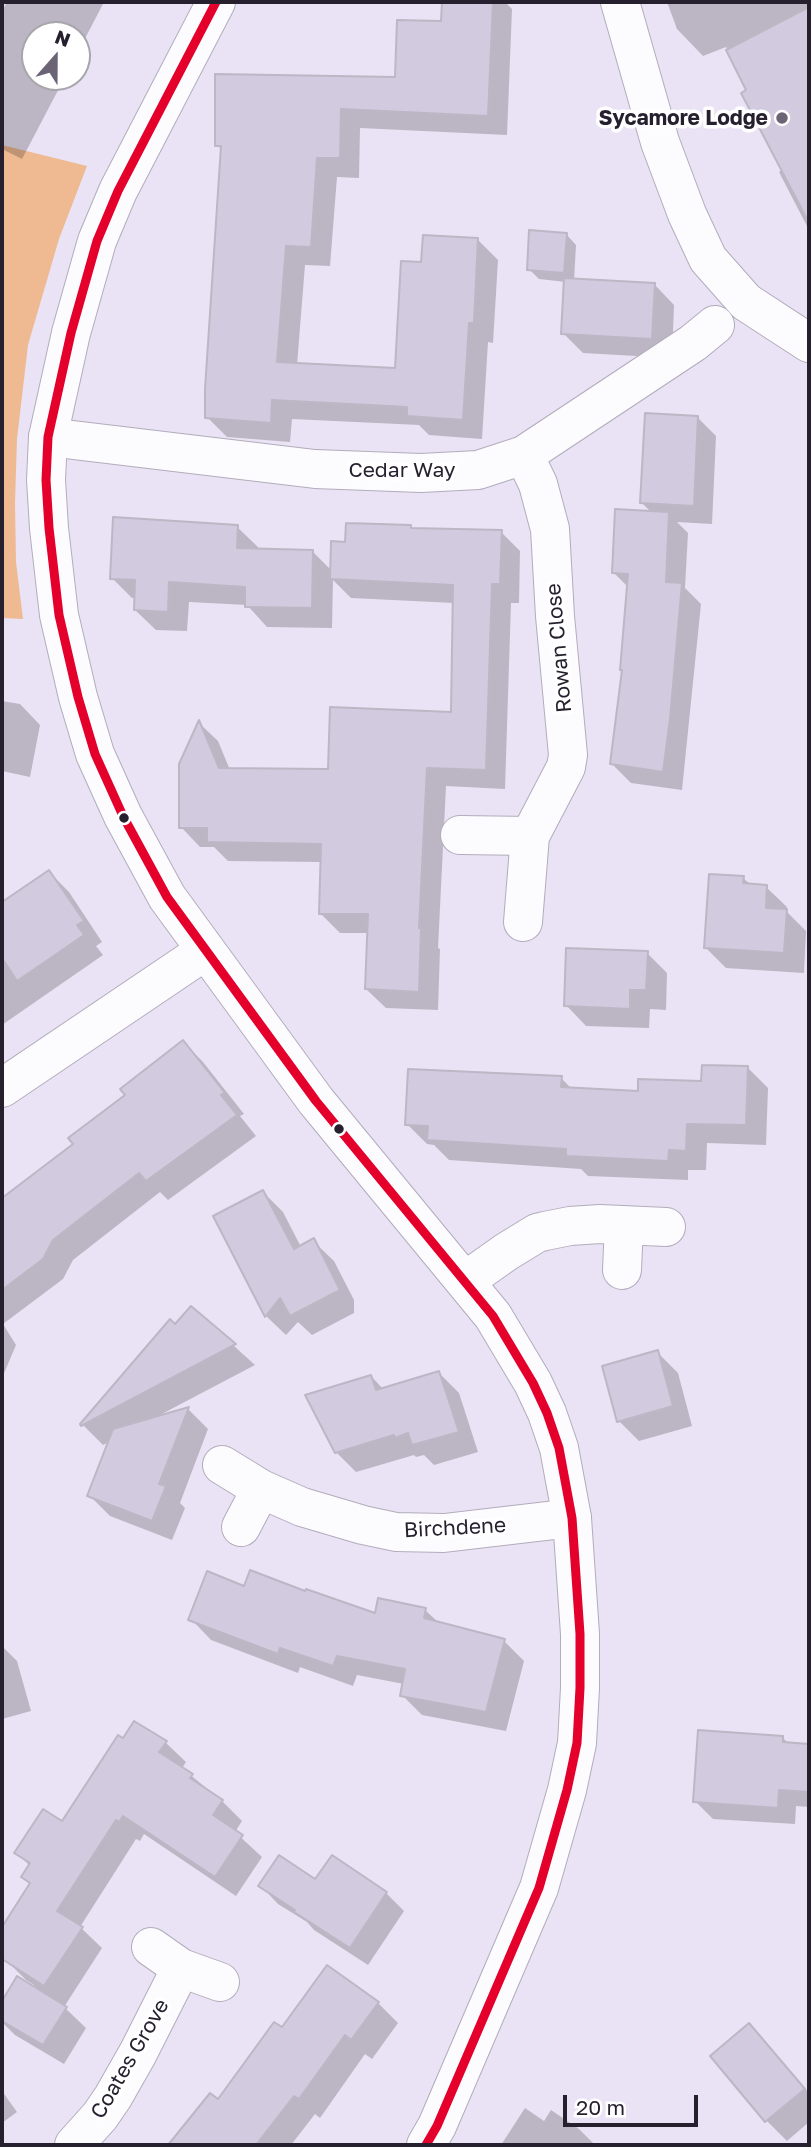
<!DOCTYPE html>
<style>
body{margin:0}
#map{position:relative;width:811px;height:2147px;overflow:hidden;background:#eae3f5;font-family:"Golos Text",sans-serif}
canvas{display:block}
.frame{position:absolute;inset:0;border:4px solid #251f2e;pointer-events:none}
.north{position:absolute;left:21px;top:21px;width:70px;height:70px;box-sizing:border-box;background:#fff;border:2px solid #a8a5ab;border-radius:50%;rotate:21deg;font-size:19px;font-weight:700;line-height:28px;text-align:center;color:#251f2e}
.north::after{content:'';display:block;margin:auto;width:24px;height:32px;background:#6a6474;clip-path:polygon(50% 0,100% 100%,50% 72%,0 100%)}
.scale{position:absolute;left:563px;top:2095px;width:135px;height:32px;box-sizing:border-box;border:4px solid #251f2e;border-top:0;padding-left:9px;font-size:21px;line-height:24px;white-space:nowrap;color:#251f2e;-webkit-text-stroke:5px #fff;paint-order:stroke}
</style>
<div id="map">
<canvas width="811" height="2147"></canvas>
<div class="frame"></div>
<div class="north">N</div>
<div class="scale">20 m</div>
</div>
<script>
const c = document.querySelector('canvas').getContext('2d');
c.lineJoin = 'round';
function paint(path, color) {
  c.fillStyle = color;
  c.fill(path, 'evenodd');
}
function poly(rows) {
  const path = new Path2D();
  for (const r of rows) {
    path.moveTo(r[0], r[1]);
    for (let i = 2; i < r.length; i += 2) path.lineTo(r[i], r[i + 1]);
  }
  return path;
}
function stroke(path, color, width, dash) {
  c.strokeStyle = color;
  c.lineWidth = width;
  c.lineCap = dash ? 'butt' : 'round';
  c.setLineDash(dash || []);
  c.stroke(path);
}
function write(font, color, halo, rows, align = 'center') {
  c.font = font + ' "Golos Text",sans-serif';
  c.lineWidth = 7;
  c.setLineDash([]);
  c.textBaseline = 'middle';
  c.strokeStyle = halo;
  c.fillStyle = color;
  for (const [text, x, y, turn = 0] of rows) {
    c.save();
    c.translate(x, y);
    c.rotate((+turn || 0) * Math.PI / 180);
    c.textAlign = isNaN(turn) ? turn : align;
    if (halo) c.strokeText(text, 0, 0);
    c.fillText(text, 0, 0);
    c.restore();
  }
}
paint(poly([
 [2,145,87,166,59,239,28,345,17,439,15,503,16,562,23,619,2,618]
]), '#efba91');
paint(poly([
 [7,2,104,2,77,54,77,35,35,35,35,77,65,77,22,159,2,149,2,11],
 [443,2,505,2,512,9,507,135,360,128,359,178,337,177,330,266,305,265,297,365,396,370,423,264,478,240,498,260,493,343,488,342,482,439,429,435,419,425,292,419,290,442,227,437,207,417,223,151,217,145,396,79,442,23],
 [667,2,809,2,809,230,779,172,783,169,749,91,726,47,703,56,677,29],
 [566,234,576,245,574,281,654,284,674,305,672,358,583,353,563,333,566,282,539,279,529,269],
 [698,418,716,436,712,524,677,522,688,533,685,588,701,604,682,790,631,783,611,763,623,671,629,588,614,573,652,513,642,503],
 [237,527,258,547,258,551,313,552,332,571,347,544,410,527,413,529,501,532,520,551,519,603,511,603,505,789,446,786,438,948,440,949,438,1010,386,1008,366,989,369,933,340,933,320,913,322,862,228,861,214,847,200,847,181,827,199,723,218,741,230,770,330,771,452,713,454,603,351,598,333,580,332,628,267,627,247,605,189,602,187,631,156,630,135,610,136,598,132,598,112,578],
 [2,701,20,704,40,725,30,777,2,771],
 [49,872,69,892,102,942,96,946,103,955,2,1025,2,942,14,934,2,916,2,904],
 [743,878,751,885,766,887,787,907,786,911,806,931,804,973,726,968,706,948],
 [647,953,667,973,666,1010,650,1009,649,1028,586,1026,566,1005],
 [183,1042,203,1062,244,1114,240,1116,256,1136,168,1200,160,1192,73,1260,63,1279,3,1324,16,1345,2,1378,2,1200,75,1144],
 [747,1067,768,1088,766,1145,707,1143,706,1170,688,1170,688,1180,588,1176,581,1169,449,1160,434,1145,427,1144,407,1124,561,1078,572,1089,639,1093,703,1082],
 [263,1192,283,1212,301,1247,313,1241,334,1261,354,1300,354,1313,312,1335,298,1322,286,1335,266,1316,215,1217],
 [192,1308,255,1365,158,1416,188,1409,208,1429,180,1503,185,1508,172,1540,110,1516,89,1495,111,1441,103,1445,82,1424],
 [657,1352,678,1373,692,1426,639,1441,619,1421],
 [439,1373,459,1393,478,1452,434,1465,424,1455,416,1457,414,1455,356,1472,336,1452,371,1376,384,1390],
 [245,1588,306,1594,376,1615,425,1610,439,1623,504,1641,524,1661,506,1731,422,1715,402,1695,404,1684,357,1675,353,1686,300,1667,298,1673,211,1640,191,1619],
 [2,1646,17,1661,31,1711,2,1719],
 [782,1737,789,1744,809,1745,809,1807,796,1806,795,1824,713,1819,695,1801],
 [124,1740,165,1742,186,1762,182,1768,222,1801,242,1821,235,1832,262,1857,236,1896,144,1834,140,1841,136,1839,80,1927,102,1948,64,2007,86,2028,64,2064,15,2035,2,2022,2,2004,17,1979,32,1988,34,1985,26,1980,6,1960,14,1946,2,1934,2,1930,31,1885,23,1877,30,1866,17,1853,62,1824],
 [316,1882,386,1893,404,1911,368,1965,314,1930,307,1922,278,1904,261,1886],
 [378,2003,398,2023,372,2059,365,2054,320,2118,315,2114,291,2145,178,2145,282,2030],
 [749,2026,769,2046,809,2093,809,2122,787,2141,767,2121,712,2056],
 [2,2091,17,2112,2,2123],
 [525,2108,544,2121,551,2110,579,2129,595,2145,501,2145]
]), '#0003');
const building = poly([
 [442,2,493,2,488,116,341,109,340,158,317,158,311,247,286,246,277,362,395,368,401,261,421,262,423,235,478,238,474,323,469,323,463,420,407,416,407,407,272,400,271,423,205,418,205,389,221,146,215,146,215,74,395,77,397,20,441,21,442,2],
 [809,7,809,223,741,93,746,90,726,50,809,7],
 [529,230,567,233,564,273,527,270,529,230],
 [564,278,655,283,652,339,561,334,564,278],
 [645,413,698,416,694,506,640,503,645,413],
 [615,509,669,512,666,582,682,583,670,719,663,772,610,764,622,670,620,670,628,574,612,573,615,509],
 [113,517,238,525,237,548,313,550,312,608,245,607,245,587,169,582,168,612,134,610,135,580,110,579,113,517],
 [346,523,411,525,411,528,502,530,500,584,492,584,486,770,427,768,419,928,421,928,419,992,365,989,368,914,319,914,321,844,207,842,207,828,179,828,179,764,199,720,219,768,328,769,330,707,451,712,453,585,330,579,331,541,345,542,346,523],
 [49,870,84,921,77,925,84,935,17,981,2,958,2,902,49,870],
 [709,874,744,876,743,883,767,885,766,908,787,909,784,953,704,948,709,874],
 [566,948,648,951,646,990,630,990,630,1009,564,1006,566,948],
 [183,1040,225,1093,221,1095,237,1115,146,1181,139,1173,53,1240,43,1259,2,1290,2,1198,73,1144,68,1138,125,1095,120,1089,183,1040],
 [702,1065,748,1066,746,1125,687,1124,686,1151,669,1150,668,1161,566,1156,566,1149,427,1140,428,1126,405,1125,408,1069,562,1076,561,1087,638,1091,638,1079,701,1081,702,1065],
 [263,1190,294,1249,314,1238,340,1290,290,1316,280,1298,265,1317,213,1216,263,1190],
 [191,1306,236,1344,81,1426,80,1424,170,1319,175,1324,191,1306],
 [658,1350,673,1406,617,1422,602,1366,658,1350],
 [439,1371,459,1432,412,1445,408,1433,395,1438,394,1435,335,1453,305,1395,371,1375,376,1390,439,1371],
 [189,1407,159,1484,166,1486,152,1521,87,1496,113,1429,189,1407],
 [250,1570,305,1591,306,1589,375,1613,378,1598,426,1608,424,1618,505,1639,486,1712,400,1696,405,1669,337,1656,333,1666,280,1648,278,1654,188,1620,207,1571,244,1586,250,1570],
 [134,1721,167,1741,159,1752,193,1774,190,1778,223,1800,213,1815,243,1835,215,1877,123,1816,119,1822,116,1820,57,1911,83,1927,44,1986,2,1959,2,1927,30,1883,21,1877,30,1863,14,1853,43,1809,62,1821,118,1735,123,1738,134,1721],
 [698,1730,783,1736,783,1742,809,1744,809,1792,779,1790,778,1808,693,1802,698,1730],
 [279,1855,315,1879,332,1855,387,1892,350,1948,294,1912,295,1910,258,1886,279,1855],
 [327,1965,379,2002,351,2040,345,2035,299,2099,294,2096,256,2145,168,2145,210,2093,218,2099,274,2022,282,2027,327,1965],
 [17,1976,67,2007,43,2045,2,2021,2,2001,17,1976],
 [749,2023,805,2089,765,2122,710,2056,749,2023]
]);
paint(building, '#d2cadf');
stroke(building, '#bcb6c5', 2);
const street = poly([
 [620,2,660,142,687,214,708,259,746,302,809,343],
 [48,437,315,469,421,473,478,470,524,455,693,343,715,325],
 [460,835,530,836],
 [523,922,530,836,566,767,568,755,555,616,550,529,538,484,524,455],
 [2,1088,205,951],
 [622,1270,624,1225],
 [465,1281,506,1252,537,1233,545,1231,570,1226,600,1224,666,1227],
 [222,1465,261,1489,302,1507,363,1525,396,1532,444,1533,572,1518],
 [241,1527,261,1489],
 [151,1947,181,1968,220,1982],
 [74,2145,100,2116,113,2097,138,2053,181,1968]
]);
const secondary = poly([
 [216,2,118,191,97,241,71,333,48,437,46,480,49,528,59,615,78,697,95,754,123,816,167,897,316,1101,493,1316,533,1383,547,1413,559,1448,572,1518,580,1634,580,1688,577,1743,567,1790,539,1888,437,2126,426,2145]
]);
stroke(street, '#b2acbb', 40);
stroke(secondary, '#b2acbb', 40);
stroke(street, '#fcfbfe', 38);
stroke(secondary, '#fcfbfe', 38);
stroke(poly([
 [216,2,118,191,97,241,71,333,48,437,46,480,49,528,59,615,78,697,95,754,123,816,167,897,316,1101,493,1316,533,1383,547,1413,559,1448,572,1518,580,1634,580,1688,577,1743,567,1790,539,1888,437,2126,426,2145]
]), '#e4002b', 9);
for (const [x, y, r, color] of [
 [782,118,7,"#6a6474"],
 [124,818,6,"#251f2e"],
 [339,1129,6,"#251f2e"]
]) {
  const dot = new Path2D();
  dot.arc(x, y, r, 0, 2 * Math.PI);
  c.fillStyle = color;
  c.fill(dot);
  stroke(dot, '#fff', 2.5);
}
write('bold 21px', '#251f2e', '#fff', [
 ["Sycamore Lodge",768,118]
], 'right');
write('21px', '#251f2e', '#fff', [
 ["Cedar Way",402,470],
 ["Rowan Close",559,648,-95],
 ["Birchdene",455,1528,-3],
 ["Coates Grove",130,2059,-60]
]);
</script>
